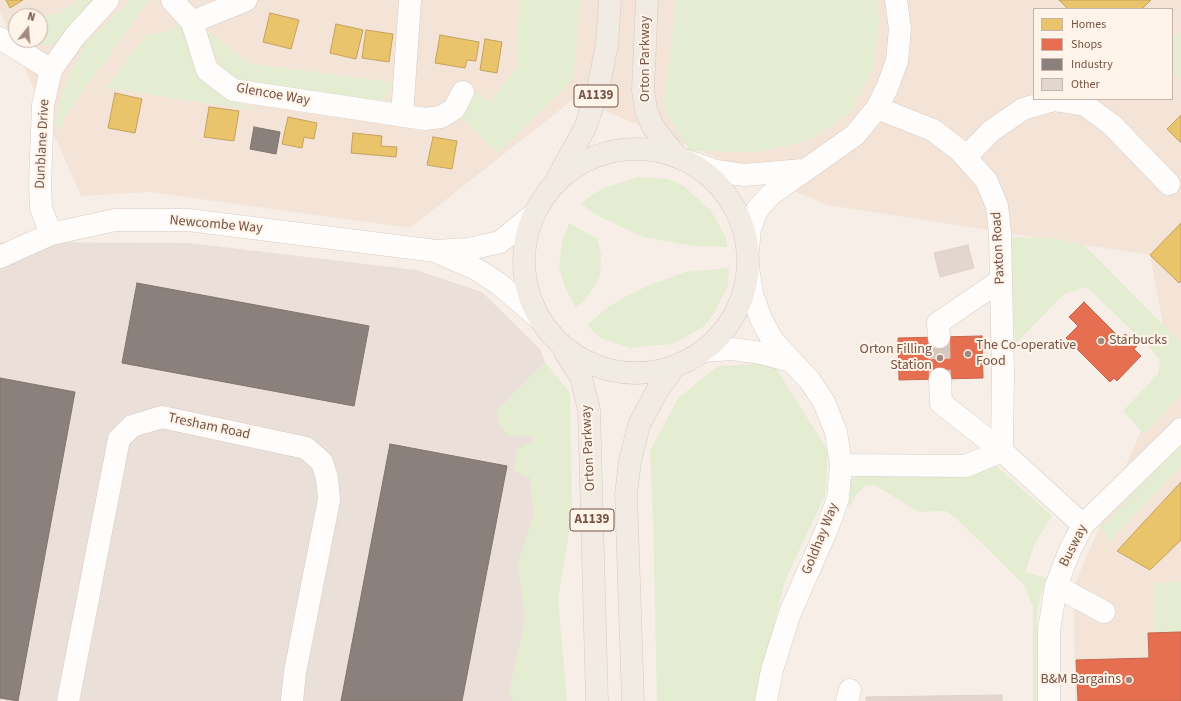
<!DOCTYPE html>
<style>
body{margin:0}
#map{position:relative;width:1181px;height:701px;overflow:hidden;background:#f7efe7;font-family:"Source Sans 3",sans-serif}
canvas{display:block}
.legend{position:absolute;left:1033px;top:8px;width:140px;height:92px;box-sizing:border-box;background:#fff4e9;border:1px solid #c8b4a8;margin:0;padding:5px 7px;list-style:none;font-size:12px;color:#765346}
.legend li{display:flex;align-items:center;gap:8px;height:20px}
.legend b{width:20px;border:1px solid #c8b4a8}
.north{position:absolute;left:8px;top:8px;width:40px;height:40px;box-sizing:border-box;background:#fff4e9;border:1px solid #c8b4a8;border-radius:50%;rotate:17deg;font-size:11px;font-weight:700;line-height:16px;text-align:center;color:#765346}
.north::after{content:'';display:block;margin:auto;width:14px;height:18px;background:#a38a7e;clip-path:polygon(50% 0,100% 100%,50% 72%,0 100%)}
</style>
<div id="map">
<canvas width="1181" height="701"></canvas>
<ul class="legend">
<li><b style="height:11px;background:#e9c46a"></b>Homes</li>
<li><b style="height:11px;background:#e76f51"></b>Shops</li>
<li><b style="height:11px;background:#8a817c"></b>Industry</li>
<li><b style="height:11px;background:#e3d6cf"></b>Other</li>
</ul>
<div class="north">N</div>
</div>
<script>
const c = document.querySelector('canvas').getContext('2d');
c.lineJoin = 'round';
function paint(path, color) {
  c.fillStyle = color;
  c.fill(path, 'evenodd');
}
function poly(rows) {
  const path = new Path2D();
  for (const r of rows) {
    if (r.length === 3) {
      path.moveTo(r[0] + r[2], r[1]);
      path.arc(r[0], r[1], r[2], 0, 2 * Math.PI);
      continue;
    }
    path.moveTo(r[0], r[1]);
    for (let i = 2; i < r.length; i += 2) path.lineTo(r[i], r[i + 1]);
  }
  return path;
}
function stroke(path, color, width, dash) {
  c.strokeStyle = color;
  c.lineWidth = width;
  c.lineCap = dash ? 'butt' : 'round';
  c.setLineDash(dash || []);
  c.stroke(path);
}
function write(font, color, halo, rows, align = 'center') {
  c.font = font + ' "Source Sans 3",sans-serif';
  c.lineWidth = 4;
  c.setLineDash([]);
  c.textBaseline = 'middle';
  c.strokeStyle = halo;
  c.fillStyle = color;
  for (const [text, x, y, turn = 0] of rows) {
    c.save();
    c.translate(x, y);
    c.rotate((+turn || 0) * Math.PI / 180);
    c.textAlign = isNaN(turn) ? turn : align;
    if (halo) c.strokeText(text, 0, 0);
    c.fillText(text, 0, 0);
    c.restore();
  }
}
paint(poly([
 [0,0,1181,0,1181,701,1075,701,1074,586,1170,363,1150,255,827,205,575,98,410,228,149,192,81,196,0,12],
 [1034,9,1172,9,1172,99,1034,99],
 [16,16,40,16,40,40,16,40]
]), '#f3e4d7');
paint(poly([
 [0,242,189,243,416,270,482,292,540,349,545,362,496,412,532,435,533,441,514,471,530,477,534,514,519,563,525,621,509,694,514,701,0,701]
]), '#eadfd9');
paint(poly([
 [78,0,96,0,57,43,47,46,35,44,28,40,40,40,40,17,61,12],
 [131,0,149,0,65,116,60,131,55,125,61,97,71,71,86,43],
 [519,0,581,0,573,79,498,153,460,116,474,92,491,101,517,67],
 [675,0,876,0,879,21,873,68,850,113,809,140,759,152,690,151,663,108,672,39],
 [181,23,209,84,224,98,251,107,251,110,106,88,146,35,163,33],
 [1181,30,1181,81,1172,70,1172,39],
 [207,31,248,63,395,83,391,91,384,98,375,101,239,81,224,70,212,47],
 [639,177,668,179,684,186,711,211,726,237,727,247,693,246,643,237,594,214,581,203,603,188],
 [569,223,597,239,601,254,600,277,585,300,576,308,566,290,559,267,562,242],
 [1010,237,1052,238,1084,245,1181,343,1181,394,1144,434,1123,411,1158,374,1160,360,1152,350,1087,287,1064,294,1015,344],
 [729,268,728,286,713,315,703,327,673,344,630,348,600,338,587,325,607,308,628,295,650,285,685,272],
 [545,362,570,393,572,515,558,599,567,701,514,701,509,694,525,621,518,563,534,514,530,477,514,471,517,449,533,441,532,435,510,436,500,427,496,412],
 [773,363,828,451,825,495,785,581,755,701,657,701,653,519,650,451,678,398,718,366],
 [1181,444,1181,466,1109,542,1101,528],
 [992,462,1052,516,1035,543,1025,572,1046,578,1037,611,1038,701,1033,701,1033,607,1024,585,960,522,946,511,918,512,875,485,865,486,856,495,849,510,847,482,868,470],
 [1181,582,1181,632,1153,633,1153,583]
]), '#e4edd1');
const homes = poly([
 [6,0,23,0,10,8,6,0],
 [1059,0,1151,0,1142,9,1068,9,1059,0],
 [270,13,299,20,291,49,263,42,270,13],
 [336,24,363,30,356,59,330,53,336,24],
 [366,30,393,34,389,62,362,58,366,30],
 [440,35,479,42,476,61,467,60,465,68,435,63,440,35],
 [485,39,502,42,497,73,480,70,485,39],
 [115,93,142,99,135,133,108,128,115,93],
 [209,107,239,111,234,141,204,137,209,107],
 [1181,115,1181,143,1167,129,1181,115],
 [288,117,317,123,314,139,304,137,302,148,282,144,288,117],
 [353,133,382,136,381,146,397,147,396,157,351,153,353,133],
 [433,137,457,141,452,169,427,165,433,137],
 [1181,223,1181,281,1179,283,1150,255,1181,223],
 [1181,482,1181,540,1150,570,1117,551,1181,482]
]);
paint(homes, '#e9c46a');
stroke(homes, '#c6a25f', 1);
const shops = poly([
 [1084,302,1121,339,1125,334,1137,346,1134,349,1141,356,1117,381,1114,378,1110,382,1066,338,1078,326,1069,317,1084,302],
 [982,336,983,378,899,380,898,338,982,336],
 [1181,632,1181,701,1078,701,1076,660,1149,658,1148,633,1181,632]
]);
paint(shops, '#e76f51');
stroke(shops, '#c5674e', 1);
const industry = poly([
 [254,127,280,132,276,154,250,149,254,127],
 [137,283,369,326,354,406,122,363,137,283],
 [0,378,75,392,18,701,0,698,0,378],
 [390,444,507,466,462,701,341,701,390,444]
]);
paint(industry, '#8a817c');
stroke(industry, '#84736c', 1);
const building = poly([
 [968,245,974,268,940,277,934,253,968,245],
 [1002,695,1002,701,866,701,866,697,1002,695]
]);
paint(building, '#e3d6cf');
stroke(building, '#e0d1c9', 1);
stroke(poly([
 [939,337,940,379]
]), '#d7c8bf', 22, [22, 11]);
const minor = poly([
 [172,0,192,22,207,70,233,90,425,119,441,117,454,109,463,92],
 [192,22,246,0],
 [0,38,51,70],
 [877,108,933,130,959,150,986,180,997,206,1000,233,1003,372,1002,451],
 [402,116,410,0],
 [966,157,991,131,1023,109,1054,100,1085,105,1112,125,1169,184],
 [688,161,716,171,744,175,803,170],
 [51,234,41,208,40,184,43,105,51,70,75,36,108,0],
 [748,249,750,229,757,210,770,195,855,135,877,108,887,88,897,61,900,29,896,0],
 [439,253,476,269,499,284,539,318],
 [0,257,51,234,115,220,189,220,436,251,469,249,500,242,534,214],
 [748,268,752,294,761,319,773,341,810,381,824,402,836,432,841,465,838,498,827,529,790,613,772,670,766,701],
 [939,337,938,323,1001,280],
 [703,351,732,349,761,353,790,361],
 [940,379,941,403,1002,451,1083,525],
 [841,465,966,466,1002,451],
 [1056,586,1104,612],
 [68,701,119,439,132,426,162,417,306,448,322,462,327,478,329,500,295,672,292,701],
 [847,701,850,690],
 [1049,701,1049,630,1056,586,1070,550,1083,525,1181,429]
]);
const major = poly([
 [647,0,643,90,646,110,653,127,677,157],
 [636,261,112],
 [558,177,585,128,598,90,607,44,610,0],
 [564,350,581,377,589,410,597,701],
 [633,701,626,494,630,461,639,425,657,391,675,366]
]);
stroke(minor, '#d8ccc5', 23);
stroke(major, '#d6cac3', 23);
stroke(minor, '#fefdfb', 22);
stroke(major, '#f2ebe4', 22);
for (const [x, y, r, color] of [
 [1101,341,4,"#a38a7e"],
 [968,354,4,"#a38a7e"],
 [940,358,4,"#a38a7e"],
 [1129,680,4,"#a38a7e"]
]) {
  const dot = new Path2D();
  dot.arc(x, y, r, 0, 2 * Math.PI);
  c.fillStyle = color;
  c.fill(dot);
  stroke(dot, '#fff4e9', 1.5);
}
for (const [x, y, w] of [
 [596,96,44],
 [592,520,44]
]) {
  const box = new Path2D();
  box.roundRect(x - w / 2, y - 11, w, 22, 3);
  c.fillStyle = '#fff4e9';
  c.fill(box);
  stroke(box, '#765346', 1);
}
write('bold 13px', '#765346', null, [
 ["A1139",596,96],
 ["A1139",592,520]
]);
write('14px', '#765346', '#fff4e9', [
 ["Orton Parkway",646,59,-90],
 ["Glencoe Way",273,95,10],
 ["Dunblane Drive",43,144,-87],
 ["Newcombe Way",216,225,5],
 ["Paxton Road",999,248,-93],
 ["Tresham Road",209,427,12],
 ["Orton Parkway",589,448,-93],
 ["Goldhay Way",821,539,-68],
 ["Busway",1074,546,-63]
]);
write('14px', '#765346', '#fff4e9', [
 ["Starbucks",1109,341],
 ["The Co-operative",976,346],
 ["Food",976,362],
 ["Orton Filling",932,350,"right"],
 ["Station",932,366,"right"],
 ["B&M Bargains",1121,680,"right"]
], 'left');
</script>
